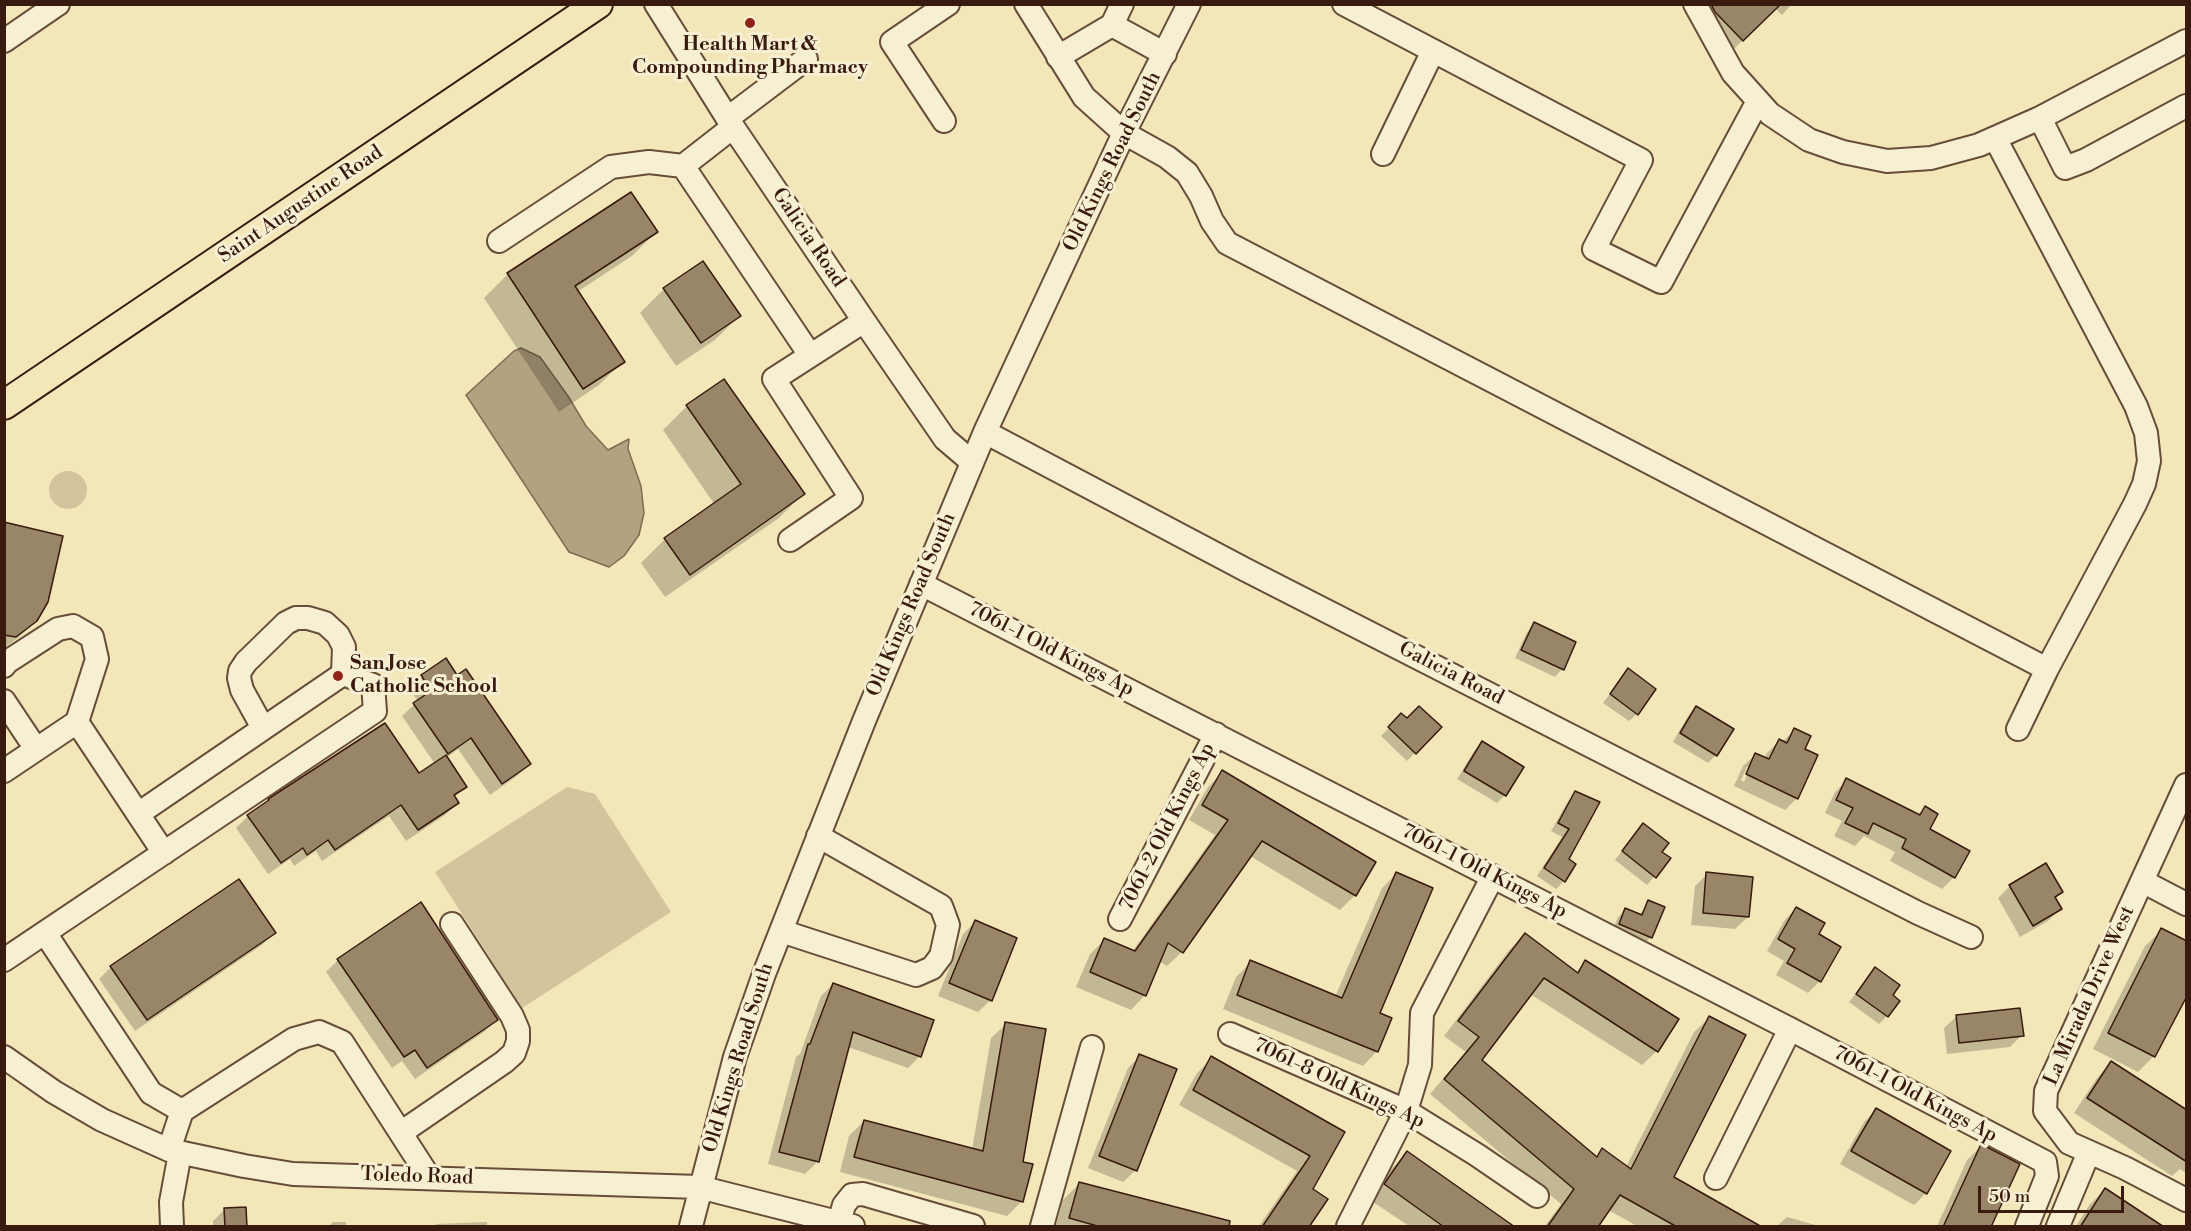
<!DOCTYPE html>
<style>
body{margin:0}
#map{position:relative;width:2191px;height:1231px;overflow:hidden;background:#f3e7ba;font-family:"Libre Bodoni",serif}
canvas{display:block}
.frame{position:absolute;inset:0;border:6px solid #381a0e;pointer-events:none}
.scale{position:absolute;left:1978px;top:1186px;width:146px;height:27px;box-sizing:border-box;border:3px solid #381a0e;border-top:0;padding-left:8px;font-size:18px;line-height:21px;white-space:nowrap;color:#381a0e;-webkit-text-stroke:4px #f7efd2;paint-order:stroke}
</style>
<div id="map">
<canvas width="2191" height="1231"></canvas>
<div class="frame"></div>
<div class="scale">50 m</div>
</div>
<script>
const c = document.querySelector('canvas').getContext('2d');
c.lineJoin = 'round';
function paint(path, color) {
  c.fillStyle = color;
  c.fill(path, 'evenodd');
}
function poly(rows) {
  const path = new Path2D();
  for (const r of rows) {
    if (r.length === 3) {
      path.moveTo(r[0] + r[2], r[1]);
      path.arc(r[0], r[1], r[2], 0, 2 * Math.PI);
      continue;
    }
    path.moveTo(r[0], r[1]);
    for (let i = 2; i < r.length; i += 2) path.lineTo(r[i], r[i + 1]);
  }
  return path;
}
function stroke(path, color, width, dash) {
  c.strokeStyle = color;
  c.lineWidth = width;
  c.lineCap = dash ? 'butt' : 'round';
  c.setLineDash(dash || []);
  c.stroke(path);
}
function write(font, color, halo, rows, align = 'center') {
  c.font = font + ' "Libre Bodoni",serif';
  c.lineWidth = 6;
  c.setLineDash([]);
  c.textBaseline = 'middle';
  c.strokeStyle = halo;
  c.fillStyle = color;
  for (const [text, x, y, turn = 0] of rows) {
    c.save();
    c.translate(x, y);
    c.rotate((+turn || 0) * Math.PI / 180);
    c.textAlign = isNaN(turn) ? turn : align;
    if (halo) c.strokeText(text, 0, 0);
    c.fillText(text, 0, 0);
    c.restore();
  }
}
paint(poly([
 [68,490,19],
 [567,787,595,794,671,912,522,1008,435,872]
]), '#d3c49d');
const water = poly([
 [521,348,540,357,568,396,586,426,608,450,629,439,628,449,641,486,644,513,639,535,624,556,609,567,569,552,466,395,514,351,521,348]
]);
paint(water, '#b3a180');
stroke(water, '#826b52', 1.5);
paint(poly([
 [1713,4,1792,4,1782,15,1775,8,1726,57,1696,22],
 [656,232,632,256,577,292,623,361,599,385,559,412,484,298,508,274],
 [664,289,739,316,715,340,676,366,640,313],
 [687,406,803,494,779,518,665,597,641,563,665,539,715,505,663,430],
 [4,523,36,620,19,637,4,648],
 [1534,624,1562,669,1555,677,1515,658,1527,632],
 [445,660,457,677,529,764,517,776,490,795,458,749,446,758,465,786,454,798,457,803,445,815,406,841,389,816,322,861,316,851,294,866,290,859,268,874,236,828,248,816,419,775,435,764,402,716,418,701,409,689,422,677],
 [1628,670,1637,714,1629,721,1603,703],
 [1696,708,1716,755,1708,763,1673,742,1688,716],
 [1401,715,1407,720,1440,727,1407,761,1381,736],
 [1795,730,1803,749,1797,798,1785,810,1734,786,1743,766,1756,754,1764,758,1767,753,1779,741,1782,742],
 [1747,767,1750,767,1744,782,1741,780],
 [1482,743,1522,767,1505,795,1497,803,1457,779,1474,751],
 [1223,772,1374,862,1355,895,1340,910,1250,856,1182,952,1167,966,1159,961,1145,995,1131,1010,1076,987,1090,954,1104,940,1132,952,1215,835,1189,820,1208,787],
 [1847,780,1917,815,1925,808,1928,829,1954,877,1942,889,1890,861,1895,852,1864,836,1855,846,1834,836,1842,821,1825,813,1835,792],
 [1576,793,1598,802,1567,859,1564,881,1556,889,1537,876,1562,837,1551,831,1568,801],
 [1636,833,1669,859,1647,885,1615,860],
 [1396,874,1378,1014,1377,1051,1363,1066,1223,1009,1236,977,1251,962,1335,997,1382,888],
 [1707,874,1748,917,1735,929,1691,925,1695,886],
 [2010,886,2061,892,2054,899,2060,909,2048,921,2020,937,1998,898],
 [1649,902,1651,937,1643,945,1612,932,1618,917,1626,910,1639,915],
 [1796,908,1817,935,1820,981,1808,993,1776,975,1784,961,1767,951,1784,921],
 [975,922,991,1000,978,1012,938,996,963,934],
 [2162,930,2154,1056,2138,1072,2093,1049,2145,946],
 [274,933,262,945,135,1031,99,979,111,967],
 [1525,935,1575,973,1586,962,1657,1051,1642,1065,1530,994,1480,1060,1595,1158,1603,1150,1626,1167,1694,1032,1709,1018,1672,1178,1757,1226,1637,1226,1608,1210,1596,1226,1545,1226,1561,1204,1430,1094,1466,1052,1444,1036,1510,949],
 [338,960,496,1020,484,1032,415,1079,402,1061,392,1068,326,972],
 [1875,969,1890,996,1887,1016,1879,1024,1849,1002],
 [833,984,920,1056,908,1068,848,1047,817,1162,805,1174,768,1164,796,1057,800,1054,821,996],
 [1957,1016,2022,1035,2010,1047,1947,1054,1944,1028],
 [1006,1024,1021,1163,1022,1201,1007,1216,840,1172,849,1136,864,1121,972,1150,991,1038],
 [1140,1056,1136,1170,1123,1182,1088,1168,1128,1068],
 [1212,1058,1343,1133,1311,1189,1307,1226,1259,1226,1297,1171,1179,1105,1197,1073],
 [2111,1063,2186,1112,2186,1173,2180,1169,2172,1176,2074,1113,2097,1078],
 [1876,1110,1949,1152,1926,1193,1914,1205,1840,1164,1864,1122],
 [1981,1146,1990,1226,1937,1226,1967,1160],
 [1407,1153,1512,1226,1409,1226,1370,1200,1392,1168],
 [1079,1184,1218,1226,1056,1226,1063,1200],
 [2105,1190,2161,1226,2076,1226,2090,1204],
 [225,1209,245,1226,213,1226,213,1221],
 [1787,1217,1819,1226,1777,1226],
 [333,1222,346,1222,346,1226,329,1226],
 [487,1222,487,1226,434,1226,436,1224]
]), '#0003');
const building = poly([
 [1711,4,1781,4,1743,41,1715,12,1711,4],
 [631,192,658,232,575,286,625,362,583,389,507,273,631,192],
 [703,261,741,316,701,343,663,288,703,261],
 [724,379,805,494,690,575,664,538,741,484,686,405,724,379],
 [4,522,63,536,48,602,37,621,16,637,4,635,4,522],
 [1534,622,1576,642,1564,670,1521,650,1534,622],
 [446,658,457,675,466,669,531,764,502,784,471,738,448,754,413,703,431,691,421,675,446,658],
 [1628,668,1656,689,1638,715,1610,694,1628,668],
 [1419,706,1442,727,1416,754,1388,727,1401,713,1407,718,1419,706],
 [1696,706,1734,729,1717,756,1680,733,1696,706],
 [385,723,419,773,446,755,467,787,454,795,459,803,418,830,401,805,335,850,328,840,307,855,303,848,281,863,247,815,269,800,268,799,385,723],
 [1794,728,1811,736,1805,749,1818,755,1798,799,1746,774,1755,753,1769,759,1779,739,1787,743,1794,728],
 [1482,741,1524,767,1506,796,1464,771,1482,741],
 [1222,770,1376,862,1356,896,1262,841,1183,953,1168,943,1146,996,1090,972,1104,938,1135,951,1228,820,1202,805,1222,770],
 [1846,778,1920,815,1925,806,1938,814,1930,829,1970,851,1955,878,1902,848,1906,839,1873,823,1868,834,1845,823,1853,808,1836,800,1846,778],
 [1575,791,1600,802,1569,859,1576,864,1565,882,1544,868,1569,829,1558,823,1575,791],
 [1643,823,1669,843,1662,852,1671,858,1656,878,1622,851,1643,823],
 [2046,863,2063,892,2055,897,2062,909,2033,926,2009,885,2046,863],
 [1396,872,1433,888,1380,1013,1392,1018,1378,1052,1237,995,1250,960,1342,998,1396,872],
 [1706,872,1753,877,1749,917,1703,913,1706,872],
 [239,879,276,933,147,1020,110,966,239,879],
 [1648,900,1665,907,1652,938,1619,924,1625,908,1642,915,1648,900],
 [421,902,498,1020,427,1068,415,1050,404,1057,337,959,421,902],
 [1796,907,1825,923,1819,934,1841,947,1821,982,1787,963,1795,949,1778,939,1796,907],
 [975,920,1017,938,992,1001,949,983,975,920],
 [2161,928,2187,941,2187,996,2155,1057,2108,1033,2161,928],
 [1525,933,1578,973,1585,960,1679,1019,1658,1052,1544,978,1482,1060,1597,1157,1602,1148,1631,1169,1709,1016,1746,1035,1674,1177,1762,1227,1677,1227,1620,1195,1598,1227,1547,1227,1574,1189,1444,1079,1479,1037,1458,1021,1525,933],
 [1875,967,1900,985,1893,995,1900,1001,1888,1017,1856,994,1875,967],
 [833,983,934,1020,921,1057,853,1032,819,1162,779,1152,808,1044,810,1044,833,983],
 [2020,1008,2024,1036,1959,1043,1956,1015,2020,1008],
 [1005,1022,1046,1029,1023,1162,1033,1164,1023,1202,854,1157,864,1120,983,1151,1005,1022],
 [1139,1054,1177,1069,1137,1171,1099,1156,1139,1054],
 [1211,1056,1345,1132,1313,1189,1328,1199,1309,1227,1262,1227,1310,1156,1193,1090,1211,1056],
 [2111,1061,2187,1110,2187,1162,2087,1098,2111,1061],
 [1876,1108,1951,1151,1927,1194,1851,1151,1876,1108],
 [1981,1144,2020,1164,1991,1227,1943,1227,1981,1144],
 [1407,1151,1515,1227,1444,1227,1384,1184,1407,1151],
 [1079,1182,1230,1221,1229,1227,1101,1227,1069,1218,1079,1182],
 [2105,1188,2164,1227,2080,1227,2105,1188],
 [246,1207,247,1227,225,1227,224,1208,246,1207]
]);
paint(building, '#998567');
stroke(building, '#381a0e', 1.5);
const minor = poly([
 [656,4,733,127,864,321,945,439,972,462],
 [1026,4,1084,97,1124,133,1167,157,1187,173,1201,196,1212,221,1227,243,2047,669],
 [1344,4,1641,160,1594,249,1661,282,1758,101],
 [1695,4,1733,73,1770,114,1809,140,1843,152,1887,161,1931,158,1979,145,2040,118],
 [1112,25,1165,54],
 [4,41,58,4],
 [2186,41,2040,118,2065,168,2086,160,2186,106],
 [1058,57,1112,25,1122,4],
 [728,118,806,59],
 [944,121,892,42,948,4],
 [733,127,683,166,810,355],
 [1995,138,2136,406,2146,433,2149,461,2144,484,2135,504,2047,669,2018,729],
 [1383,154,1433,51],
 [499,241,611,167,649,162,683,166],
 [985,432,1246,570,1918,913,1971,937],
 [790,540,851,498,774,379,864,321],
 [921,584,1790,1029,2045,1162,2047,1176,2027,1226],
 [4,666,7,662,58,629,73,626,92,637,97,659,77,722,4,771],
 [4,701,36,749],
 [263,728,242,690,239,678,240,671,246,662,286,623,296,618,308,618,325,623,338,635,344,647,343,674],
 [2186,785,2046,1091,2045,1111,2069,1143,2125,1168,2186,1200],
 [138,814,164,853],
 [2142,881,2186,904],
 [1120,919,1216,734],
 [781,931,916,975,932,968,941,956,948,925,941,906,818,836],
 [45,933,151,1093,182,1111,169,1150],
 [4,960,375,711,373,685,343,674,138,814,77,722],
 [1230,1034,1406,1111,1477,1155,1537,1196],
 [4,1057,54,1092,102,1120,169,1150,244,1166,293,1174,699,1187,853,1226],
 [182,1111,294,1039,319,1032,342,1042,429,1177],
 [402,1132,504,1062,514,1053,518,1041,518,1030,512,1016,452,924],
 [1716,1178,1790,1029],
 [839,1223,844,1205,852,1195,863,1194,973,1226],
 [172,1226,171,1202,180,1153],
 [691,1226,735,1057,764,974,864,721,985,432,1124,133,1189,4],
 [1042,1226,1092,1047],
 [1348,1226,1406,1111,1420,1065,1422,1013,1493,876],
 [2058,1226,2089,1152]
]);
const major = poly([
 [4,405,598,4]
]);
stroke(minor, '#674d39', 26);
stroke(major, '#381a0e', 32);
stroke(minor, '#f7efd2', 22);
stroke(major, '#f3e7ba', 28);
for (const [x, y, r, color] of [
 [750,23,6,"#8f2418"],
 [338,676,6,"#8f2418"]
]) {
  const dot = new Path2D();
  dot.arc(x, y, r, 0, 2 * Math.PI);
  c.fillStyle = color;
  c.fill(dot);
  stroke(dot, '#f7efd2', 2);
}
write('bold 20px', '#381a0e', '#f7efd2', [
 ["Health Mart &",750,45],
 ["Compounding Pharmacy",750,68],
 ["San Jose",350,664,"left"],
 ["Catholic School",350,687,"left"]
]);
write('20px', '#381a0e', '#f7efd2', [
 ["Old Kings Road South",1113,162,-64],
 ["Saint Augustine Road",301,205,-34],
 ["Galicia Road",808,238,56],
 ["Old Kings Road South",912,605,-67],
 ["7061-1 Old Kings Ap",1051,650,27],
 ["Galicia Road",1451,674,27],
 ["7061-2 Old Kings Ap",1168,827,-63],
 ["7061-1 Old Kings Ap",1484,872,27],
 ["La Mirada Drive West",2090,996,-66],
 ["Old Kings Road South",739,1058,-73],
 ["7061-8 Old Kings Ap",1339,1084,25],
 ["7061-1 Old Kings Ap",1915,1095,28],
 ["Toledo Road",417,1177,2]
]);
</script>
